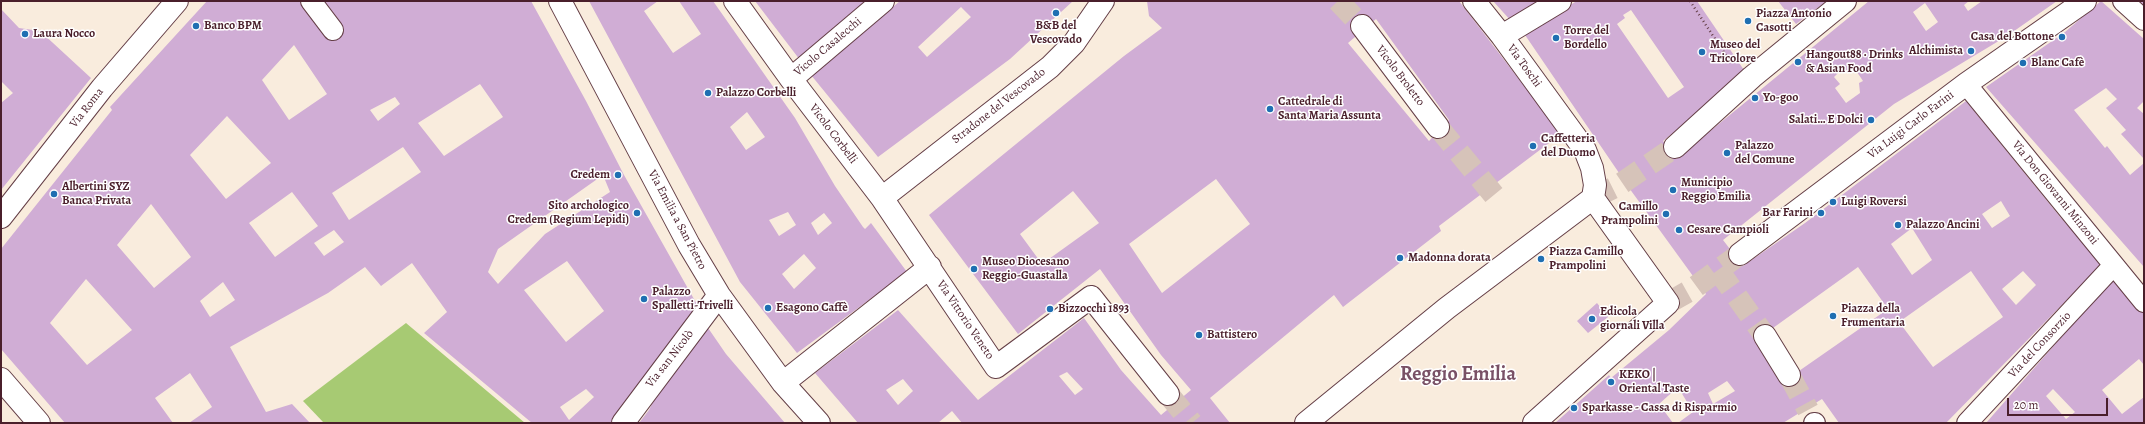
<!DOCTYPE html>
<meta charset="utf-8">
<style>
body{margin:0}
#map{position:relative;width:2145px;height:424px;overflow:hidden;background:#f9ecdd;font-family:Alegreya,serif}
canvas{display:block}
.frame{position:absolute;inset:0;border:2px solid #4a1f2b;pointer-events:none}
.scale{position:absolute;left:2007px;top:398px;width:101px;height:18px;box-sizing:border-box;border:2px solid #4a1f2b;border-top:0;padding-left:5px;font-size:12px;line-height:14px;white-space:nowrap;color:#4a1f2b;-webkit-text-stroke:3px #fff;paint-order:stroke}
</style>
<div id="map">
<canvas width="2145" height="424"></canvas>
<div class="frame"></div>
<div class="scale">20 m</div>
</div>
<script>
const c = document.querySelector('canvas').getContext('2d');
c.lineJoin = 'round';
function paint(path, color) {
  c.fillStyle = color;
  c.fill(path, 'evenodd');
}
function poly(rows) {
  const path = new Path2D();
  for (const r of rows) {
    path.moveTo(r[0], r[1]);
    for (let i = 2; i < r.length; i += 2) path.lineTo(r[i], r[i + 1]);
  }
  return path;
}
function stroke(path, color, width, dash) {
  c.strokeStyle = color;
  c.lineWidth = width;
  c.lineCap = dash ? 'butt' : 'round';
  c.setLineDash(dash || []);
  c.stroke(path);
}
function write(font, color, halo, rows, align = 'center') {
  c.font = font + ' Alegreya,serif';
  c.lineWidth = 3;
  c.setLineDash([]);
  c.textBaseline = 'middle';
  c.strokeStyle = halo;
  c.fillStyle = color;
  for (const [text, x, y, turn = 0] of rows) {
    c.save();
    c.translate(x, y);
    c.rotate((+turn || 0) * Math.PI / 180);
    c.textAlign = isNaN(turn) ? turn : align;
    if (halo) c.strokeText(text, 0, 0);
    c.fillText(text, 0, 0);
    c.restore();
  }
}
paint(poly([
 [406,323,525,423,324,423,303,401]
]), '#a7ca73');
paint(poly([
 [207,1,301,1,316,20,321,1,531,1,586,101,624,175,699,308,610,423,532,423,424,333,447,312,412,263,381,286,365,267,328,293,230,347,266,412,292,404,310,423,189,423,212,407,190,373,155,398,173,423,65,423,1,349,1,249,112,110,110,107],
 [294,45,327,94,289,120,262,80],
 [480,84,503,117,444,156,418,123],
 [395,97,400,104,378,121,370,110],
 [227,116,271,163,226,199,190,155],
 [403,147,421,172,349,220,332,193],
 [603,175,610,192,545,234,498,284,488,272,498,249],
 [292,192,318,226,275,257,249,223],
 [151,204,191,257,154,288,117,245],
 [334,230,344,242,324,256,314,243],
 [567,261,604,311,566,342,524,290],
 [86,279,132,330,87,365,50,323],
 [223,282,235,300,210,317,200,301],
 [586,389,594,397,569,420,560,407],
 [589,1,658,1,644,11,673,53,701,34,679,1,713,1,795,118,835,186,863,227,865,229,871,223,907,272,797,353,740,282],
 [747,112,765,137,746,150,730,127],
 [788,212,796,225,779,236,769,220],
 [824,213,832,223,818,235,811,223],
 [804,254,816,268,794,289,782,274],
 [755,1,868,1,800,60],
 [900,1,1073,1,1010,59,878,157,811,75],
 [961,7,971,17,927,57,918,47],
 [1147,1,1459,1,1561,134,1439,226,1441,231,1343,307,1334,295,1210,398,1230,423,962,423,952,411,938,423,858,423,815,373,898,310,978,400,1084,318,1121,370,1161,415,1191,390,1161,355,1100,269,1018,334,929,215,1124,56,1162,28,1149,16],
 [1376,19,1449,120,1429,141,1348,43],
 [1216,179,1250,224,1162,293,1129,244],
 [1073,191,1099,223,1042,264,1020,234],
 [1067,372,1083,389,1075,395,1059,376],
 [903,379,913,391,898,405,886,390],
 [1493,1,1544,1,1512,22],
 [1577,1,1697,1,1746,73,1663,141,1676,159,1869,1,1969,1,1964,5,1968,11,1982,1,2057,1,2007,36,1894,104,1723,240,1743,266,1805,223,1966,101,2061,218,2103,263,1946,423,1839,423,1822,399,1783,423,1678,423,1693,412,1678,387,1659,404,1673,423,1555,423,1609,375,1611,378,1669,330,1706,294,1632,192,1523,32],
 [1925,3,1938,22,1926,31,1913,12],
 [1631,10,1684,87,1668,98,1617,24,1625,18,1623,15],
 [1853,66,1863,81,1859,83,1860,93,1846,103,1835,88,1840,84,1834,77,1843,68,1848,71],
 [2001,201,2010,216,1992,228,1982,214],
 [1912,228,1932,260,1912,275,1891,244],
 [1858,267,1888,309,1786,380,1759,338],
 [1971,271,2003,317,1933,367,1899,322],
 [2023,271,2036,285,2016,305,2002,289],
 [1727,381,1735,391,1713,404,1708,393],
 [1778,1,1827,1,1796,24],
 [2101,1,2144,39,2144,101,2137,108,2144,114,2144,159,2121,134,2126,130,2106,108,2117,99,2106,88,2074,110,2105,148,2107,146,2130,175,2144,163,2144,267,1986,87,2065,32],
 [2135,1,2144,1,2144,9],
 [1,9,19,28,40,31,91,78,1,190,1,103,13,93,1,81],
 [2115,276,2144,313,2144,365,2139,359,2102,390,2122,414,2144,397,2144,423,1986,423],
 [2053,389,2075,412,2066,419,2046,396],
 [1597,303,1608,317,1588,333,1577,321],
 [706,325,726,354,785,423,639,423,649,410,664,379]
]), '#d0add5');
stroke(poly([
 [1338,1,1362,26],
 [1438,127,1494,195],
 [1593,198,1619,185,1675,147],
 [1718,270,1765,336],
 [1668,303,1691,290,1740,254],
 [1789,375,1808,410],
 [1168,394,1192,423]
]), '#d6c3b9', 22, [22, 11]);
const service = poly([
 [311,1,333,30],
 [2123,1,2144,20],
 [1966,84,2144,302],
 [1814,423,1815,423],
 [1967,423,2113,266]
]);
const pedestrian = poly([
 [560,1,689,245,719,295,783,383,819,423],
 [735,1,791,79,882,198,996,367,1091,297,1168,394],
 [1474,1,1502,36,1585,150,1592,168,1595,185,1593,198,1668,303,1534,423],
 [1362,26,1438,127],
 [1502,36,1560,1],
 [791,79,883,1],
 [1675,147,1752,77,1845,1],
 [882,198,1050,67,1074,43,1103,1],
 [1740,254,1966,84,2085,1],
 [1765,336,1789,375],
 [783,383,930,267],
 [623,423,719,295],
 [1306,423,1447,308,1593,198]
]);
const minor = poly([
 [1,217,102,88,177,1],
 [1,379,39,423]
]);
stroke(service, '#643e46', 22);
stroke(pedestrian, '#643e46', 24);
stroke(minor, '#643e46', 24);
stroke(poly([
 [1690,1,1729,60]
]), '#643e46', 2.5, [1, 3]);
stroke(service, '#fff', 20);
stroke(pedestrian, '#fff', 22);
stroke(minor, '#fff', 22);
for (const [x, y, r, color] of [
 [1056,13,4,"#1f6fb2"],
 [1748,21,4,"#1f6fb2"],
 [196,26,4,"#1f6fb2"],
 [25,34,4,"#1f6fb2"],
 [2062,37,4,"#1f6fb2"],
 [1556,38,4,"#1f6fb2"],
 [1971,51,4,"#1f6fb2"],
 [1702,52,4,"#1f6fb2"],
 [1798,62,4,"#1f6fb2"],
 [2023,63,4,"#1f6fb2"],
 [708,93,4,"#1f6fb2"],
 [1755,98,4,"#1f6fb2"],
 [1270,109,4,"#1f6fb2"],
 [1871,120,4,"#1f6fb2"],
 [1533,146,4,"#1f6fb2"],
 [1727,153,4,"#1f6fb2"],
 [618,175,4,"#1f6fb2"],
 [1673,190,4,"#1f6fb2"],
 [54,194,4,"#1f6fb2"],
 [1833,202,4,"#1f6fb2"],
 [637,213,4,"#1f6fb2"],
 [1821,213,4,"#1f6fb2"],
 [1666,214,4,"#1f6fb2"],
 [1898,225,4,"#1f6fb2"],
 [1679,230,4,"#1f6fb2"],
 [1400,258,4,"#1f6fb2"],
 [1541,259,4,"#1f6fb2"],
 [974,269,4,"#1f6fb2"],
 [644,299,4,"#1f6fb2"],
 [768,308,4,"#1f6fb2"],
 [1050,309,4,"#1f6fb2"],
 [1833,316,4,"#1f6fb2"],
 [1592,319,4,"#1f6fb2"],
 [1199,335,4,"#1f6fb2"],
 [1611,382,4,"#1f6fb2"],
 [1574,408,4,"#1f6fb2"]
]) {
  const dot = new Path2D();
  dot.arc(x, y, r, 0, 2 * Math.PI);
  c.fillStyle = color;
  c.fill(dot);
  stroke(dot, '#fff', 1.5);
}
write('bold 12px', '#4a1f2b', '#fff', [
 ["Piazza Antonio",1756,14],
 ["Casotti",1756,28],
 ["Banco BPM",204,26],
 ["B&B del",1056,26,"center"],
 ["Vescovado",1056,40,"center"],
 ["Torre del",1564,31],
 ["Bordello",1564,45],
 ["Laura Nocco",33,34],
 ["Casa del Bottone",2054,37,"right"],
 ["Museo del",1710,45],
 ["Tricolore",1710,59],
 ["Alchimista",1963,51,"right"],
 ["Hangout88 · Drinks",1806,55],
 ["& Asian Food",1806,69],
 ["Blanc Cafè",2031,63],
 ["Palazzo Corbelli",716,93],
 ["Yo-goo",1763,98],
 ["Cattedrale di",1278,102],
 ["Santa Maria Assunta",1278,116],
 ["Salati… E Dolci",1863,120,"right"],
 ["Caffetteria",1541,139],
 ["del Duomo",1541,153],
 ["Palazzo",1735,146],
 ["del Comune",1735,160],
 ["Credem",610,175,"right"],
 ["Municipio",1681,183],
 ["Reggio Emilia",1681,197],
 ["Albertini SYZ",62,187],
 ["Banca Privata",62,201],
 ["Luigi Roversi",1841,202],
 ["Sito archologico",629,206,"right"],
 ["Credem (Regium Lepidi)",629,220,"right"],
 ["Camillo",1658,207,"right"],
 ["Prampolini",1658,221,"right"],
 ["Bar Farini",1813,213,"right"],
 ["Palazzo Ancini",1906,225],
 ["Cesare Campioli",1687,230],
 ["Piazza Camillo",1549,252],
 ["Prampolini",1549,266],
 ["Madonna dorata",1408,258],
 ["Museo Diocesano",982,262],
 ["Reggio-Guastalla",982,276],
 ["Palazzo",652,292],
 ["Spalletti-Trivelli",652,306],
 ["Esagono Caffè",776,308],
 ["Bizzocchi 1893",1058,309],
 ["Piazza della",1841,309],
 ["Frumentaria",1841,323],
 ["Edicola",1600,312],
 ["giornali Villa",1600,326],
 ["Battistero",1207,335],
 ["KEKO |",1619,375],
 ["Oriental Taste",1619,389],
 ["Sparkasse - Cassa di Risparmio",1582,408]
], 'left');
write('12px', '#4a1f2b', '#fff', [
 ["Vicolo Casalecchi",828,47,-40],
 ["Via Toschi",1524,66,54],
 ["Vicolo Broletto",1400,76,53],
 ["Stradone del Vescovado",999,106,-38],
 ["Via Roma",87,108,-52],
 ["Via Luigi Carlo Farini",1911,125,-37],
 ["Vicolo Corbelli",833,134,53],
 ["Via Don Giovanni Minzoni",2055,193,51],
 ["Via Emilia a San Pietro",677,220,62],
 ["Via Vittorio Veneto",965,320,56],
 ["Via del Consorzio",2040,345,-47],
 ["Via san Nicolò",670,359,-52]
]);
write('bold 20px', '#795166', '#fff', [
 ["Reggio Emilia",1458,375]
]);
</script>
